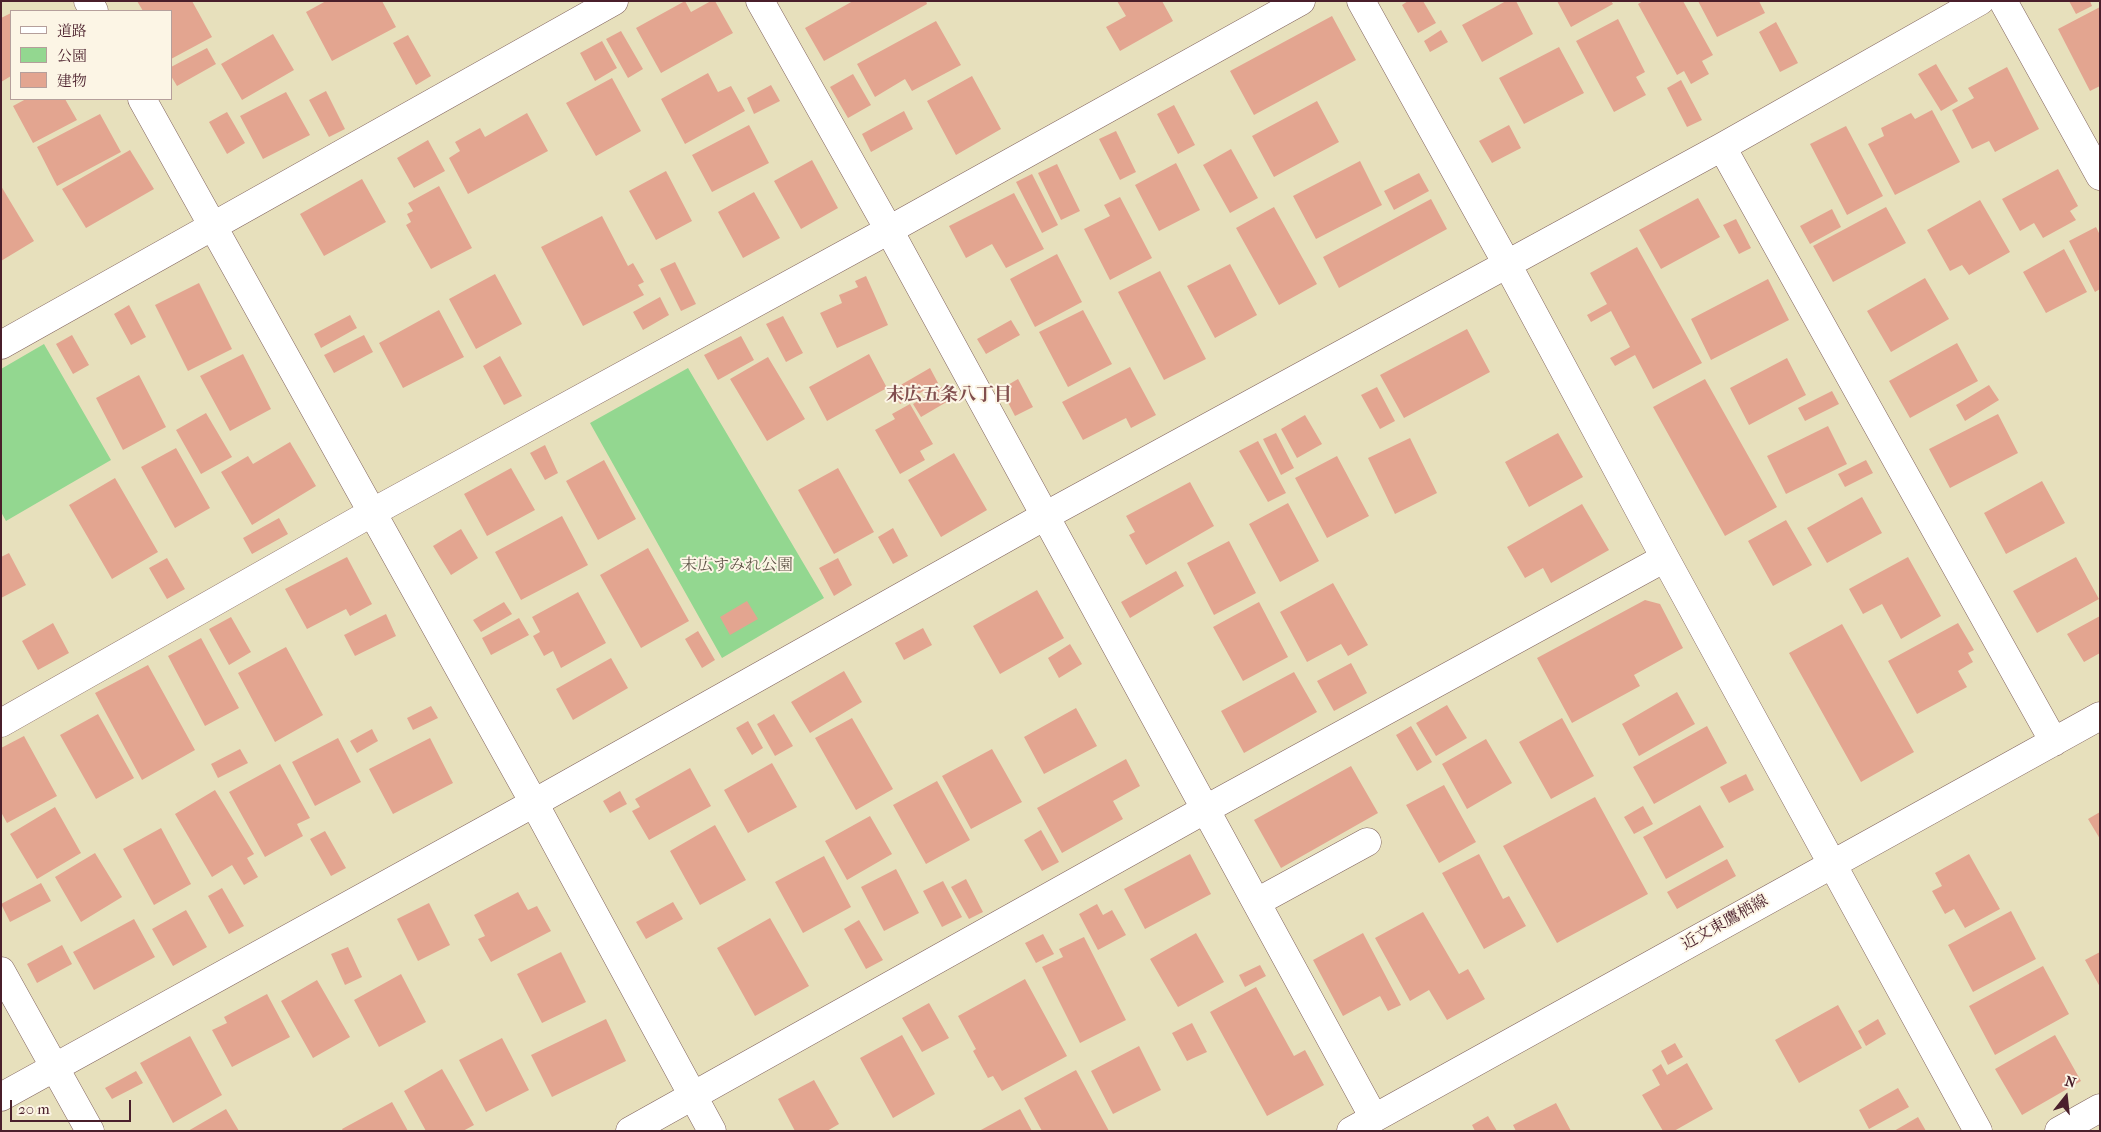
<!DOCTYPE html>
<meta charset="utf-8">
<style>
body{margin:0}
#map{position:relative;width:2101px;height:1132px;overflow:hidden;background:#e7e0bc;font-family:"IM FELL French Canon","Noto Serif JP",serif}
canvas{display:block}
.frame{position:absolute;inset:0;border:2px solid #4a1f2b;pointer-events:none}
.legend{position:absolute;left:10px;top:10px;width:162px;height:90px;box-sizing:border-box;background:#fcf5e5;border:1px solid #b59f9b;margin:0;padding:6px 9px;list-style:none;font-size:15px;color:#4a1f2b}
.legend li{display:flex;align-items:center;gap:10px;height:25px}
.legend b{width:25px;border:1px solid #b59f9b}
.north{position:absolute;left:2041px;top:1072px;width:50px;height:50px;-webkit-text-stroke:4px #fcf5e5;paint-order:stroke;rotate:16deg;font-size:14px;font-weight:700;line-height:20px;text-align:center;color:#4a1f2b}
.north::after{content:'';display:block;margin:auto;width:18px;height:22px;background:#4a1f2b;clip-path:polygon(50% 0,100% 100%,50% 72%,0 100%)}
.scale{position:absolute;left:10px;top:1100px;width:121px;height:22px;box-sizing:border-box;border:2px solid #4a1f2b;border-top:0;padding-left:6px;font-size:15px;line-height:18px;white-space:nowrap;color:#4a1f2b;-webkit-text-stroke:4px #fcf5e5;paint-order:stroke}
</style>
<div id="map">
<canvas width="2101" height="1132"></canvas>
<div class="frame"></div>
<ul class="legend">
<li><b style="height:6px;background:#fff"></b>道路</li>
<li><b style="height:14px;background:#93d790"></b>公園</li>
<li><b style="height:14px;background:#e3a590"></b>建物</li>
</ul>
<div class="north">N</div>
<div class="scale">20 m</div>
</div>
<script>
const c = document.querySelector('canvas').getContext('2d');
c.lineJoin = 'round';
function paint(path, color) {
  c.fillStyle = color;
  c.fill(path, 'evenodd');
}
function poly(rows) {
  const path = new Path2D();
  for (const r of rows) {
    path.moveTo(r[0], r[1]);
    for (let i = 2; i < r.length; i += 2) path.lineTo(r[i], r[i + 1]);
  }
  return path;
}
function stroke(path, color, width, dash) {
  c.strokeStyle = color;
  c.lineWidth = width;
  c.lineCap = dash ? 'butt' : 'round';
  c.setLineDash(dash || []);
  c.stroke(path);
}
function write(font, color, halo, rows, align = 'center') {
  c.font = font + ' "IM FELL French Canon","Noto Serif JP",serif';
  c.lineWidth = 4;
  c.setLineDash([]);
  c.textBaseline = 'middle';
  c.strokeStyle = halo;
  c.fillStyle = color;
  for (const [text, x, y, turn = 0] of rows) {
    c.save();
    c.translate(x, y);
    c.rotate((+turn || 0) * Math.PI / 180);
    c.textAlign = isNaN(turn) ? turn : align;
    if (halo) c.strokeText(text, 0, 0);
    c.fillText(text, 0, 0);
    c.restore();
  }
}
paint(poly([
 [44,344,111,460,6,521,1,512,1,369],
 [688,368,824,598,722,658,590,423]
]), '#93d790');
paint(poly([
 [137,1,192,1,212,37,171,59,171,11,143,11],
 [326,1,382,1,396,27,332,61,306,12],
 [685,1,691,12,711,1,715,1,733,33,661,73,636,28],
 [853,1,926,1,927,4,824,61,805,28],
 [1117,1,1162,1,1173,21,1120,51,1106,27,1126,16],
 [1408,1,1423,1,1436,23,1418,33,1402,5],
 [1506,1,1516,1,1533,34,1482,62,1462,25],
 [1557,1,1611,1,1613,4,1571,27],
 [1643,1,1683,1,1713,55,1702,61,1709,74,1691,84,1684,71,1677,75,1638,4],
 [1698,1,1759,1,1765,13,1717,37],
 [2069,1,2090,1,2092,6,2076,14],
 [2100,7,2100,86,2090,91,2058,29],
 [11,13,11,76,1,82,1,18],
 [1332,16,1356,60,1254,115,1230,71],
 [1618,19,1645,72,1636,77,1646,95,1614,112,1576,41],
 [936,21,961,65,912,91,905,79,875,97,857,64],
 [1776,22,1798,63,1780,72,1759,32],
 [1441,30,1448,42,1430,52,1424,41],
 [621,31,643,69,628,78,606,39],
 [273,34,294,70,242,100,221,64],
 [408,35,431,76,416,85,393,43],
 [602,41,617,68,595,81,580,53],
 [1559,47,1584,93,1524,124,1499,78],
 [207,48,216,64,177,86,171,76,171,67],
 [1936,64,1958,101,1941,111,1918,74],
 [2007,67,2039,129,1995,152,1989,141,1972,149,1952,110,1974,98,1968,88],
 [708,73,718,92,731,86,745,111,685,144,661,99],
 [853,74,871,105,848,118,830,87],
 [972,76,1001,129,956,155,927,101],
 [612,78,641,131,596,156,566,103],
 [1681,80,1702,120,1687,127,1667,88],
 [771,85,780,101,754,114,747,98],
 [326,91,345,129,329,137,309,100],
 [286,92,310,135,263,159,240,116],
 [26,99,65,99,77,120,33,143,13,106],
 [1317,101,1339,142,1274,177,1252,136],
 [1174,105,1195,145,1178,154,1157,114],
 [1932,110,1960,162,1895,195,1868,144,1884,136,1881,128,1911,113,1915,119],
 [904,111,913,129,871,152,862,134],
 [227,112,245,143,227,154,209,122],
 [527,113,548,151,468,194,449,158,460,151,455,142,480,128,485,137],
 [100,114,121,152,57,186,37,147],
 [749,125,769,163,712,192,692,155],
 [1509,125,1521,148,1492,163,1479,141],
 [1846,126,1883,196,1847,215,1810,144],
 [1116,131,1136,172,1120,180,1099,139],
 [428,140,445,171,414,188,397,158],
 [1231,149,1258,198,1230,213,1203,165],
 [130,150,154,189,86,228,62,189],
 [812,160,838,208,801,229,774,181],
 [1360,161,1382,205,1316,239,1293,196],
 [1176,163,1200,210,1159,231,1135,185],
 [1057,164,1080,211,1061,220,1038,173],
 [2058,169,2078,206,2070,211,2076,220,2043,238,2034,223,2020,231,2002,199],
 [666,171,692,221,656,240,629,191],
 [1419,173,1429,191,1394,210,1384,191],
 [1032,174,1058,225,1042,233,1016,182],
 [362,179,386,222,324,256,300,214],
 [1,186,34,241,1,261],
 [439,186,472,248,431,269,406,225,411,222,407,214,413,211,408,203],
 [754,192,780,238,743,258,718,212],
 [1014,193,1044,249,1006,268,992,244,966,258,949,226],
 [1120,197,1152,258,1110,280,1084,229,1110,216,1104,205],
 [1698,198,1720,237,1661,269,1639,230],
 [1431,199,1447,229,1339,288,1323,257],
 [1980,200,2010,252,1969,275,1962,265,1950,271,1927,230],
 [1274,207,1317,284,1279,305,1236,228],
 [1886,207,1906,243,1833,282,1813,246],
 [1832,209,1841,227,1810,244,1800,226],
 [602,216,628,266,633,263,644,282,638,285,644,295,583,326,541,247],
 [1736,219,1751,248,1739,254,1723,225],
 [2096,227,2100,235,2100,289,2095,292,2069,241],
 [1637,247,1702,363,1653,389,1635,355,1615,366,1610,358,1630,347,1611,311,1591,322,1587,315,1607,304,1590,273],
 [2064,249,2087,292,2046,313,2023,272],
 [1057,254,1082,302,1035,327,1010,279],
 [675,262,696,304,681,311,660,269],
 [1230,264,1257,315,1215,338,1187,286],
 [1160,271,1206,359,1164,380,1118,292],
 [495,274,522,324,476,349,449,299],
 [866,276,888,325,837,348,820,313,842,303,839,295,858,287,855,281],
 [1925,278,1949,319,1891,352,1867,311],
 [1768,279,1789,320,1711,360,1691,319],
 [199,283,232,349,188,371,155,305],
 [660,297,669,315,643,330,633,312],
 [129,305,146,337,131,345,114,314],
 [439,310,464,357,403,388,379,343],
 [1083,310,1112,364,1068,387,1039,332],
 [350,315,357,328,321,348,314,334],
 [783,316,803,353,786,362,766,324],
 [1011,320,1020,335,986,354,977,339],
 [1467,329,1490,372,1404,418,1380,375],
 [72,335,89,365,73,374,56,344],
 [364,335,373,352,334,373,324,355],
 [741,336,754,360,718,380,704,355],
 [1957,343,1978,381,1910,418,1889,381],
 [243,354,271,409,230,431,200,376],
 [869,354,887,388,827,421,809,387],
 [500,356,522,396,504,405,483,366],
 [768,357,805,419,767,441,730,379],
 [1787,358,1806,395,1749,425,1730,388],
 [1130,367,1156,415,1131,428,1126,418,1083,440,1062,402],
 [930,368,938,383,900,404,892,390],
 [139,375,166,427,123,450,96,398],
 [1018,379,1033,407,1015,416,1001,389],
 [1705,379,1777,507,1725,536,1653,407],
 [1989,385,1999,400,1965,421,1956,405],
 [942,387,950,400,921,417,913,404],
 [1377,387,1395,421,1380,429,1361,395],
 [1832,391,1839,404,1805,421,1798,408],
 [910,404,933,444,920,451,925,460,900,474,875,430,895,419,892,414],
 [206,413,232,457,201,474,176,430],
 [1998,414,2018,453,1950,488,1929,449],
 [1305,415,1322,444,1297,458,1281,429],
 [1828,426,1847,464,1786,494,1767,456],
 [1276,433,1294,468,1281,475,1263,439],
 [1558,433,1583,477,1529,507,1505,462],
 [1410,438,1437,493,1395,514,1368,458],
 [1258,441,1286,493,1268,502,1239,451],
 [290,442,316,486,252,525,221,472,248,456,253,464],
 [545,445,558,473,545,480,530,453],
 [176,448,210,508,175,528,141,467],
 [954,453,987,510,941,537,908,480],
 [1337,456,1369,516,1327,538,1295,478],
 [604,460,636,519,598,540,566,481],
 [1866,460,1873,473,1845,487,1838,474],
 [511,468,535,510,487,536,464,494],
 [838,468,874,532,834,554,798,490],
 [115,478,158,552,112,579,69,505],
 [2042,481,2065,523,2006,554,1984,513],
 [1190,482,1214,526,1146,565,1129,535,1135,532,1126,516],
 [1862,497,1882,533,1827,563,1807,528],
 [1288,503,1319,561,1280,582,1249,524],
 [1582,504,1609,550,1551,583,1543,568,1525,578,1507,547],
 [562,516,588,565,521,600,495,552],
 [279,518,288,534,252,554,243,538],
 [1786,520,1812,565,1773,586,1748,541],
 [893,528,908,556,893,564,878,537],
 [461,529,478,558,451,575,433,546],
 [1229,541,1256,593,1214,615,1187,563],
 [648,548,689,621,641,648,600,575],
 [9,553,26,585,1,598,1,557],
 [347,557,372,604,350,616,346,609,307,629,285,589],
 [1908,557,1941,616,1901,639,1882,604,1863,614,1849,589],
 [2076,557,2099,599,2037,633,2013,591],
 [167,558,185,589,167,599,149,568],
 [838,558,852,585,834,596,819,568],
 [1176,571,1184,586,1130,618,1121,602],
 [1333,583,1368,645,1348,656,1341,644,1307,662,1280,612],
 [1037,590,1064,638,1000,674,973,626],
 [578,592,606,643,561,668,553,651,544,656,533,636,540,632,532,617],
 [1645,600,1660,604,1683,648,1634,675,1640,686,1572,723,1537,658],
 [747,601,758,619,730,635,720,617],
 [504,602,512,614,481,632,473,620],
 [1259,602,1288,657,1243,681,1213,627],
 [386,614,396,636,355,656,344,635],
 [2100,616,2100,653,2084,662,2067,634],
 [231,617,251,652,229,665,209,629],
 [519,618,529,635,491,655,482,638],
 [53,623,69,653,38,670,22,641],
 [1958,623,1974,650,1968,653,1973,662,1958,671,1967,687,1917,714,1888,661],
 [1842,624,1914,752,1861,782,1789,653],
 [923,628,932,645,904,660,895,643],
 [698,631,715,660,702,668,685,639],
 [201,638,239,708,205,726,168,656],
 [1070,644,1082,664,1059,678,1048,658],
 [286,647,323,715,275,742,238,673],
 [611,658,628,688,573,720,556,689],
 [1351,663,1367,693,1334,711,1317,681],
 [148,665,195,750,142,780,95,693],
 [844,671,862,702,810,733,791,702],
 [1294,672,1317,712,1244,753,1221,711],
 [1677,692,1695,724,1639,756,1622,724],
 [1447,705,1467,738,1436,756,1416,723],
 [431,706,438,718,413,730,407,718],
 [1076,708,1097,746,1044,774,1024,737],
 [98,714,134,778,96,799,60,735],
 [774,714,793,746,775,756,757,724],
 [852,718,893,789,856,810,815,738],
 [1562,718,1594,776,1551,799,1519,742],
 [748,721,763,748,752,755,736,728],
 [1411,726,1432,762,1417,771,1396,735],
 [1707,726,1727,763,1654,804,1633,767],
 [372,729,378,741,357,753,350,741],
 [24,736,57,796,7,823,1,812,1,748],
 [338,738,361,782,315,806,292,762],
 [430,738,453,783,393,814,369,769],
 [1486,739,1512,783,1467,809,1442,764],
 [240,749,248,763,218,778,211,764],
 [992,749,1022,802,971,829,942,776],
 [1126,759,1140,786,1113,801,1123,819,1062,853,1037,808],
 [772,763,797,807,748,833,724,790],
 [280,764,310,818,297,824,303,836,265,857,229,792],
 [1351,766,1378,813,1281,868,1254,820],
 [690,768,711,806,649,840,632,811,640,807,635,799],
 [1746,774,1754,790,1729,803,1720,787],
 [937,781,970,840,926,864,893,805],
 [1444,785,1476,842,1439,863,1406,805],
 [215,790,254,854,247,858,258,877,244,885,232,865,212,877,175,814],
 [620,791,627,804,610,813,603,801],
 [1595,797,1648,894,1557,943,1503,846],
 [1700,805,1724,847,1666,879,1643,837],
 [1643,806,1653,824,1634,834,1624,817],
 [55,807,81,853,37,879,10,834],
 [2100,812,2100,839,2088,819],
 [870,816,892,854,847,880,825,841],
 [715,825,746,880,700,905,670,851],
 [161,828,191,884,154,905,123,849],
 [1041,830,1059,862,1042,871,1024,840],
 [325,831,346,868,331,876,310,839],
 [95,853,122,897,81,922,55,877],
 [1190,854,1211,894,1145,929,1124,889],
 [1479,854,1503,899,1509,896,1526,926,1484,949,1442,873],
 [1969,854,2000,909,1965,928,1954,909,1945,914,1932,891,1942,886,1935,873],
 [824,856,851,907,803,933,775,882],
 [1727,859,1736,876,1677,909,1667,892],
 [896,869,919,913,884,931,861,887],
 [966,879,983,912,969,919,951,887],
 [943,881,962,917,942,927,923,891],
 [41,883,51,901,10,922,1,904],
 [222,888,244,926,229,934,208,896],
 [518,892,528,910,537,906,551,931,491,962,478,939,485,936,474,915],
 [673,902,683,919,646,939,636,922],
 [429,903,450,945,418,961,397,919],
 [1097,904,1103,915,1112,910,1126,935,1098,950,1079,914],
 [186,910,207,947,173,966,152,929],
 [2011,911,2036,959,1973,992,1948,945],
 [1423,912,1459,974,1468,969,1485,999,1447,1020,1429,990,1410,1001,1375,938],
 [770,918,809,986,755,1016,717,948],
 [134,919,155,957,94,990,73,952],
 [859,920,883,960,866,969,844,929],
 [1196,933,1224,982,1178,1007,1150,959],
 [1363,933,1401,1005,1388,1011,1380,996,1343,1016,1313,960],
 [1043,934,1054,954,1036,963,1025,943],
 [1084,937,1126,1020,1080,1043,1042,967,1063,957,1059,949],
 [62,945,72,964,37,983,27,964],
 [348,947,362,977,345,985,331,954],
 [561,952,586,1002,542,1023,517,974],
 [2100,952,2100,987,2085,960],
 [1260,965,1266,976,1245,987,1239,975],
 [2043,966,2069,1014,1995,1055,1969,1006],
 [401,974,426,1022,379,1047,354,1000],
 [1025,979,1067,1056,1002,1091,993,1076,988,1078,973,1051,976,1049,958,1016],
 [317,980,350,1037,313,1058,281,1001],
 [1256,987,1294,1056,1305,1050,1324,1085,1267,1116,1210,1012],
 [267,994,290,1037,232,1067,212,1030,227,1023,224,1017],
 [929,1003,949,1038,922,1052,902,1018],
 [1838,1005,1862,1048,1799,1083,1775,1040],
 [606,1019,626,1061,552,1097,531,1055],
 [1878,1019,1886,1034,1866,1046,1858,1031],
 [1192,1023,1207,1052,1187,1061,1172,1033],
 [902,1035,935,1094,893,1118,860,1058],
 [2055,1035,2081,1081,2022,1115,1995,1069],
 [190,1036,222,1095,173,1123,140,1063],
 [502,1038,529,1090,486,1112,459,1060],
 [1675,1043,1683,1057,1668,1065,1661,1051],
 [1139,1046,1161,1090,1113,1114,1091,1071],
 [1687,1063,1713,1109,1674,1131,1663,1131,1642,1095,1660,1085,1652,1070,1661,1064,1667,1075],
 [442,1069,474,1125,463,1131,426,1131,404,1091],
 [1076,1070,1109,1131,1042,1131,1024,1098],
 [136,1071,143,1083,112,1099,105,1088],
 [814,1080,839,1124,827,1131,795,1131,778,1099],
 [1898,1088,1909,1107,1869,1129,1859,1110],
 [392,1102,408,1131,343,1131,342,1129],
 [1556,1103,1571,1131,1516,1131,1513,1125],
 [226,1109,239,1131,188,1131],
 [1020,1109,1032,1131,979,1131],
 [1488,1116,1497,1131,1475,1131,1472,1125],
 [1918,1117,1926,1131,1894,1131]
]), '#e3a590');
const minor = poly([
 [88,1,94,11],
 [760,1,889,230,1374,1118],
 [1361,1,1507,264,1665,558,1978,1131],
 [2003,1,2100,176],
 [142,99,534,803,712,1131],
 [1722,147,2054,742],
 [1,345,614,1],
 [1,723,373,512,889,230,1301,1],
 [1257,902,1367,842],
 [1,971,90,1131],
 [1,1097,534,803,1045,516,1722,147,1980,1],
 [630,1131,1206,809,1665,558],
 [1351,1131,2100,716],
 [2059,1131,2100,1108]
]);
stroke(minor, '#81635e', 29);
stroke(minor, '#fff', 28);
write('16px', '#605649', '#fcf5e5', [
 ["末広すみれ公園",737,566]
]);
write('16px', '#4a1f2b', '#fcf5e5', [
 ["近文東鷹栖線",1725,923,-29]
]);
write('bold 18px', '#804e4e', '#fcf5e5', [
 ["末広五条八丁目",949,396]
]);
</script>
